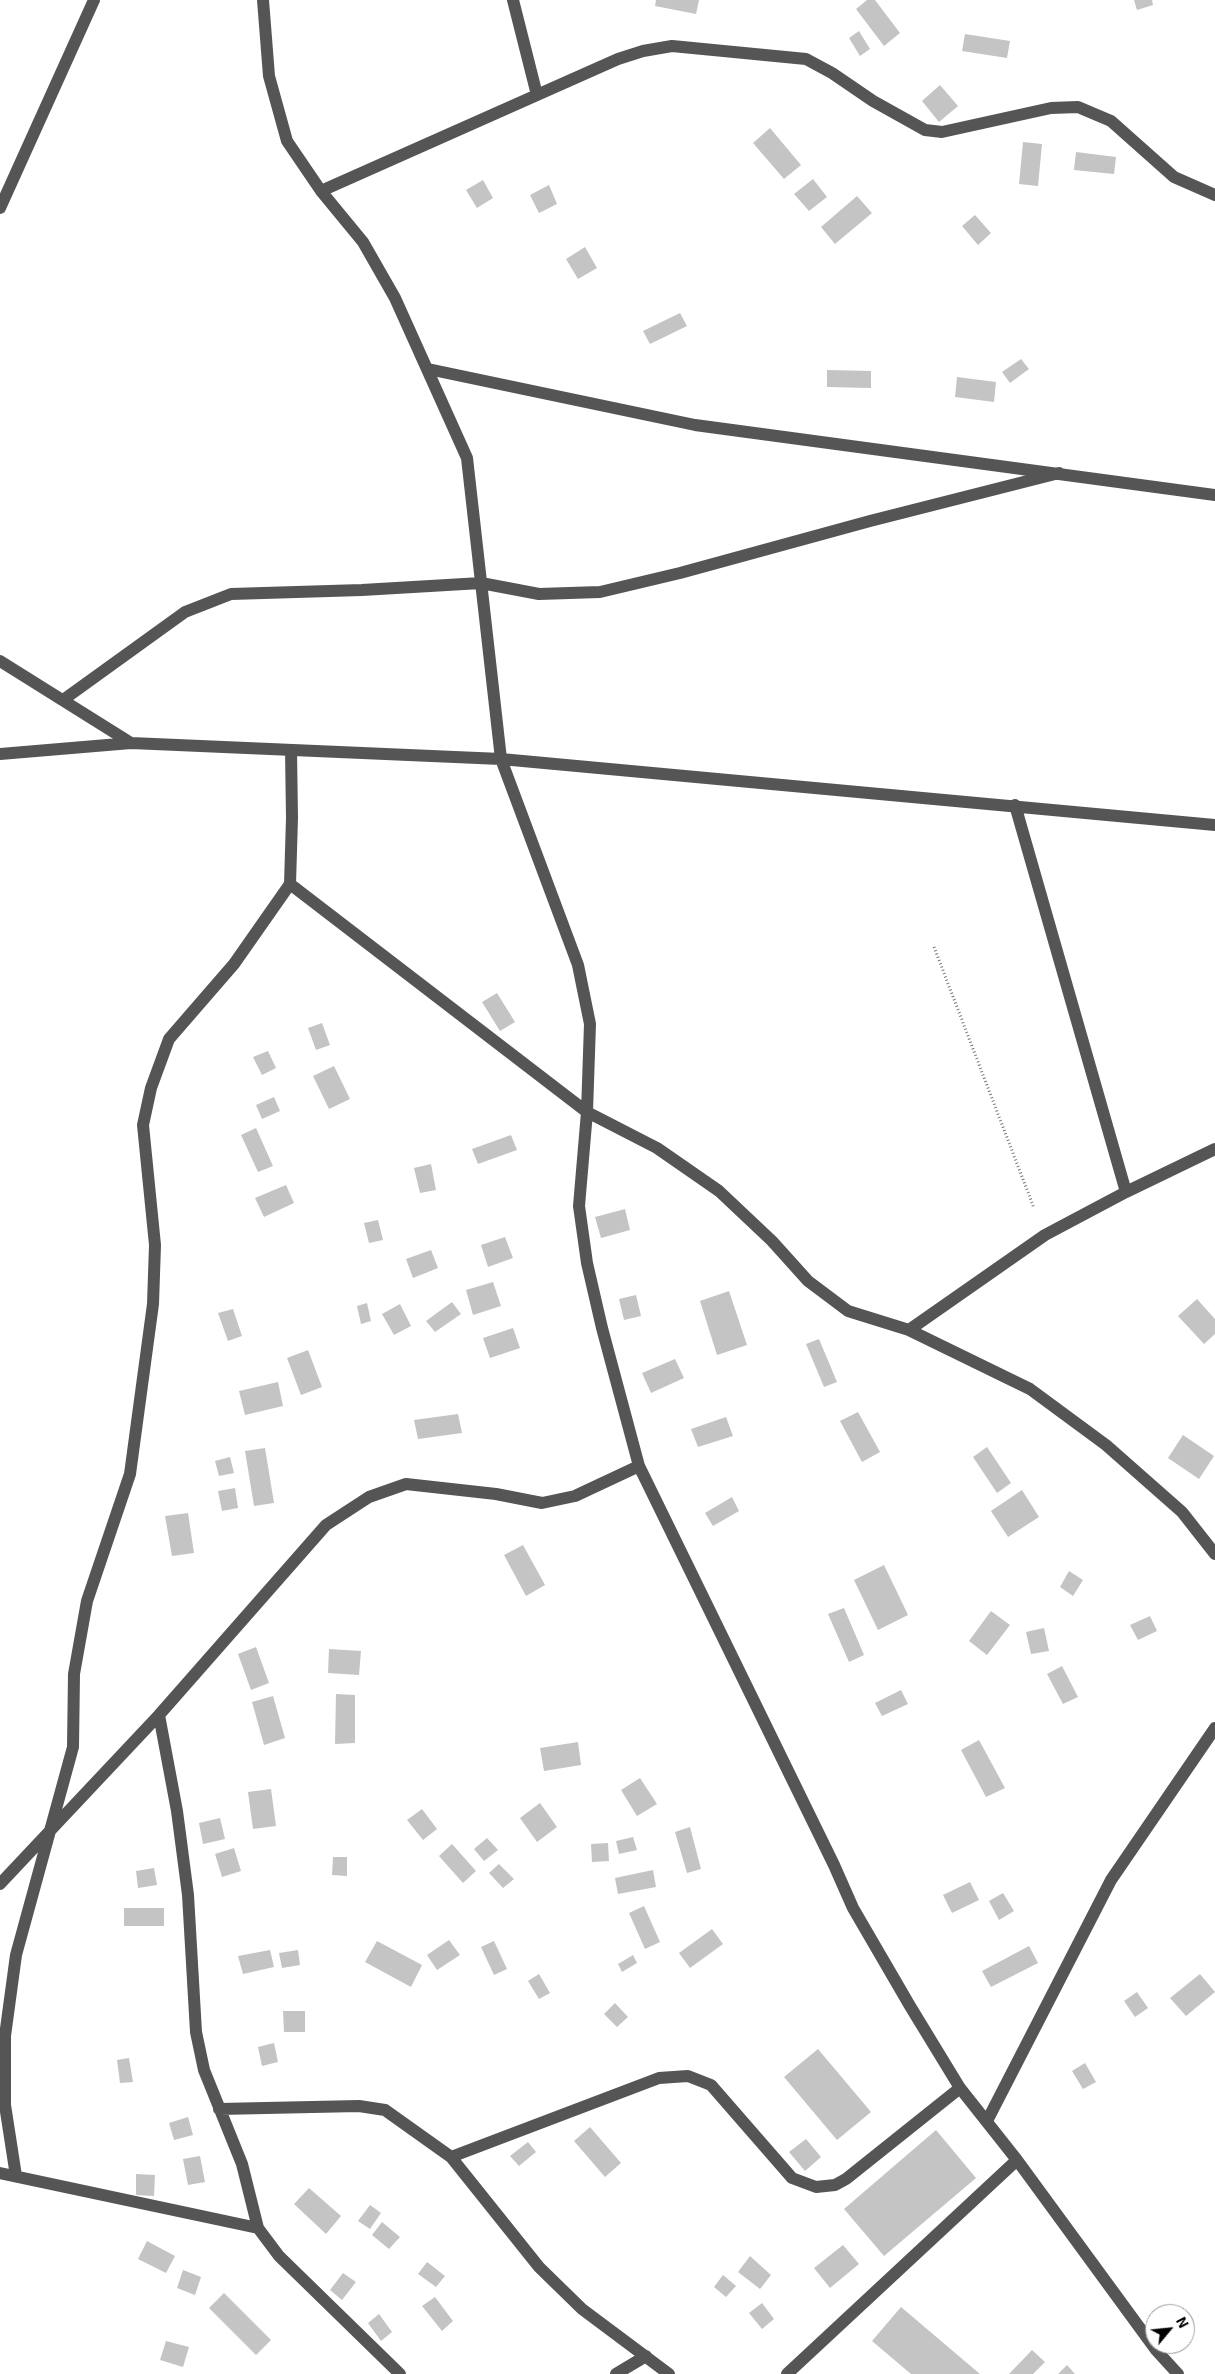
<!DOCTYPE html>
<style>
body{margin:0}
#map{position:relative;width:1215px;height:2374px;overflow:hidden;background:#fff;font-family:"Exo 2",sans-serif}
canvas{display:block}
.north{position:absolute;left:1145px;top:2304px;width:50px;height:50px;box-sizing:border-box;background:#fff;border:1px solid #999;border-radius:50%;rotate:62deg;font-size:14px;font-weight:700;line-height:20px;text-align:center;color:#000}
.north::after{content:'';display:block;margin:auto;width:18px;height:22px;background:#000;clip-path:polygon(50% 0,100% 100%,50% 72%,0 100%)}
</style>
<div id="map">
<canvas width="1215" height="2374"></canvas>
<div class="north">N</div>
</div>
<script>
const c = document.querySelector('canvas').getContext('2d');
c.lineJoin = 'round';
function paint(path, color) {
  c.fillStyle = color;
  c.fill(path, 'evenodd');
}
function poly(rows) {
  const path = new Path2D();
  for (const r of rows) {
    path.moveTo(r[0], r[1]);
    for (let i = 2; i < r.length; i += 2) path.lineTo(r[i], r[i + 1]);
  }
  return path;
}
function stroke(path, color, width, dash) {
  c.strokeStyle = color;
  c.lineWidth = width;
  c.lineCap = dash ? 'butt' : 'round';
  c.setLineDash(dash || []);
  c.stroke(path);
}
paint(poly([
 [656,0,699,0,696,14,655,6],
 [867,0,875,0,900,33,884,46,856,9],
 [1134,0,1152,0,1153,5,1137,10],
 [859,31,870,49,860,56,849,38],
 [965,34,1010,41,1007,58,962,51],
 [940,85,958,106,939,122,922,101],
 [770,128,801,165,784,179,753,143],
 [1023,142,1042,144,1038,186,1019,184],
 [1076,152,1116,157,1114,174,1074,170],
 [813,179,827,197,809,211,794,194],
 [483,180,493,198,477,208,466,190],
 [549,185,557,204,539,213,530,195],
 [857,196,872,213,835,244,821,227],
 [975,215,991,233,978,245,962,226],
 [585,247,597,268,578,279,566,259],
 [680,313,687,326,650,344,643,331],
 [1021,359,1029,369,1010,383,1002,372],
 [827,370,871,371,871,388,827,387],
 [957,377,996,382,994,402,955,397],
 [497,993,515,1022,500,1031,482,1002],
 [322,1023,330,1045,316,1050,308,1028],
 [268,1051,276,1068,262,1075,253,1057],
 [334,1066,350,1099,329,1109,313,1076],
 [274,1097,280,1111,262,1119,256,1105],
 [256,1128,273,1166,258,1172,241,1135],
 [511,1135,517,1150,478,1164,472,1149],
 [431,1164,436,1190,420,1193,414,1168],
 [286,1185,294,1203,264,1217,255,1198],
 [625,1209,630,1230,601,1238,595,1217],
 [378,1220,383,1240,369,1243,364,1223],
 [505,1237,513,1258,488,1267,481,1245],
 [431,1250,438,1268,413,1278,406,1259],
 [493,1282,501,1306,473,1315,466,1290],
 [729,1291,747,1345,717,1355,700,1301],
 [636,1295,641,1316,624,1320,619,1299],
 [1197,1299,1215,1319,1215,1334,1204,1344,1178,1316],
 [452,1302,461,1314,435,1332,426,1321],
 [367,1303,371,1321,361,1324,357,1306],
 [400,1304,411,1326,394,1335,382,1314],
 [233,1309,242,1336,228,1341,218,1313],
 [513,1328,520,1348,490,1358,483,1338],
 [819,1339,837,1382,824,1387,806,1344],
 [308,1350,322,1387,301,1395,287,1358],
 [675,1359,684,1378,651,1393,642,1373],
 [278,1382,283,1406,245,1415,239,1391],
 [858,1412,880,1452,862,1462,840,1421],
 [458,1414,462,1433,418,1439,414,1420],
 [726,1417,733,1436,698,1447,691,1429],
 [1183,1435,1214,1456,1199,1479,1168,1458],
 [987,1447,1011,1483,997,1493,973,1457],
 [265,1448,274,1503,254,1506,245,1451],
 [230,1457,234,1473,219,1476,215,1461],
 [235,1488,238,1508,222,1511,218,1491],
 [1022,1490,1039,1517,1008,1537,991,1511],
 [732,1497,739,1511,713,1526,705,1513],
 [188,1513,194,1553,172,1556,165,1516],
 [523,1545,545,1585,526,1596,504,1555],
 [884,1565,908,1615,878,1630,854,1580],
 [1069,1571,1083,1580,1073,1596,1060,1587],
 [844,1608,864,1655,849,1662,828,1614],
 [991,1611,1010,1625,987,1655,969,1641],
 [1150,1616,1157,1631,1138,1640,1130,1625],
 [1044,1628,1049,1651,1031,1654,1026,1632],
 [256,1647,269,1683,251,1690,238,1654],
 [329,1649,361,1651,359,1675,328,1673],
 [1062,1666,1078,1697,1063,1704,1047,1674],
 [901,1690,908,1704,882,1716,875,1703],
 [336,1694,355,1695,355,1743,335,1744],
 [273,1696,285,1738,264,1745,252,1702],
 [979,1740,1005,1788,986,1797,961,1750],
 [578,1742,581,1765,544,1771,540,1748],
 [640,1778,657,1804,637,1816,621,1790],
 [271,1789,276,1826,253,1829,248,1792],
 [540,1803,557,1827,537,1842,520,1818],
 [422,1809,437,1829,423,1840,407,1820],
 [220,1818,225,1839,203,1844,199,1823],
 [690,1827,701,1869,687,1873,675,1832],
 [633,1837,637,1850,619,1854,616,1841],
 [487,1838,498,1850,484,1861,474,1849],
 [608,1843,609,1861,592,1862,591,1844],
 [452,1844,476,1871,463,1883,439,1856],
 [234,1848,241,1871,222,1877,215,1854],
 [333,1857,347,1857,347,1876,332,1875],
 [499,1864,514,1879,503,1888,489,1873],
 [154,1868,157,1885,138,1888,136,1871],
 [653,1870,656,1887,618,1894,615,1878],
 [970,1882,979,1900,952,1913,943,1895],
 [1003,1893,1014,1911,999,1920,989,1901],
 [644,1906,660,1942,645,1949,629,1913],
 [124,1908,164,1908,164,1926,124,1926],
 [712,1929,723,1944,690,1968,679,1953],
 [449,1940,460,1955,437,1970,427,1955],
 [377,1941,422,1965,411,1987,365,1962],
 [494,1941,507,1969,494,1975,481,1947],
 [1029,1946,1038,1963,991,1987,982,1971],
 [270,1950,274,1967,243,1974,238,1956],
 [298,1950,300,1965,282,1968,279,1953],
 [633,1955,637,1963,622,1972,618,1964],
 [539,1974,550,1993,539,1999,528,1981],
 [1200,1974,1215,1992,1186,2016,1170,1998],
 [1137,1992,1148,2008,1135,2017,1124,2001],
 [615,2003,628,2017,617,2027,604,2014],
 [283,2011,305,2011,305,2032,284,2032],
 [274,2043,278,2062,262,2066,258,2047],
 [818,2049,871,2112,837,2140,784,2077],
 [129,2058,133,2082,120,2083,117,2060],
 [1085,2063,1096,2082,1083,2089,1072,2071],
 [188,2117,193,2135,174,2140,169,2123],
 [590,2127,621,2163,605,2177,574,2141],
 [936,2130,976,2178,884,2256,844,2209],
 [806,2139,821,2157,805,2171,789,2152],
 [528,2142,536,2152,519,2166,510,2156],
 [200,2156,205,2182,188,2185,183,2159],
 [136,2174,155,2175,154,2196,136,2195],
 [309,2188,341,2216,326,2234,294,2204],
 [370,2205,381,2213,370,2229,358,2221],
 [382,2222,400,2237,389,2249,372,2235],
 [147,2241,175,2256,166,2273,138,2259],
 [843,2245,859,2264,830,2288,814,2268],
 [750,2256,771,2275,760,2289,738,2272],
 [427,2262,445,2276,436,2287,418,2274],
 [183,2270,201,2277,195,2295,177,2288],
 [343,2273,356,2282,342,2300,330,2290],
 [723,2275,736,2286,726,2297,714,2287],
 [224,2293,271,2340,256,2355,209,2308],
 [435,2297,453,2321,442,2331,422,2306],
 [762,2303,774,2319,762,2329,749,2313],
 [901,2307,980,2374,911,2374,872,2341],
 [379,2314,392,2332,381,2341,368,2323],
 [166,2341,189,2347,183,2367,160,2360],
 [1032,2350,1045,2362,1033,2374,1009,2374],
 [1067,2365,1075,2374,1058,2374]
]), '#c4c4c4');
stroke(poly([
 [934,947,1034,1208]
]), '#777', 3, [1, 2.5]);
stroke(poly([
 [263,0,269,76,287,141,321,191,363,242,395,298,467,458,501,759,578,965,590,1024,587,1112,579,1206,587,1263,602,1328,639,1466,834,1865,853,1908,910,2006,960,2088,1017,2160,1156,2350,1178,2374],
 [513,0,537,95],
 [321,191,618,59,643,51,672,46,806,59,832,73,873,101,925,130,942,132,1051,108,1078,107,1111,121,1174,177,1215,195],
 [0,208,94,0],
 [428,369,695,425,1215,495],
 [0,661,131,743],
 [63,700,185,612,231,594,362,590,481,583,539,594,600,592,680,573,870,521,1059,473],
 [0,754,131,743,501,759,1215,825],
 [1015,805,1126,1192],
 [290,884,587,1112,657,1148,719,1191,772,1241,808,1281,848,1311,909,1330,1030,1389,1106,1445,1182,1512,1215,1554],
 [909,1330,1045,1235,1126,1192,1215,1149],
 [159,1715,177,1811,188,1895,196,2032,204,2070,242,2164,258,2228],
 [0,1884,159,1715,326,1525,369,1497,406,1484,496,1494,542,1503,575,1496,639,1466],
 [219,2109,359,2106,385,2110,451,2157,539,2267,582,2309,669,2374],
 [987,2121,1111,1880,1215,1728],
 [451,2157,659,2078,688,2076,711,2085,792,2178,816,2187,835,2185,846,2179,960,2088],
 [0,2173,258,2228,279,2256,400,2374],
 [16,2176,5,2105,5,2036,16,1955,73,1747,74,1674,87,1601,130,1474,153,1304,155,1245,143,1125,151,1088,169,1039,234,964,290,884,292,818,291,750],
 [616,2374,646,2356],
 [787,2374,1017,2160]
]), '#555', 12);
</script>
